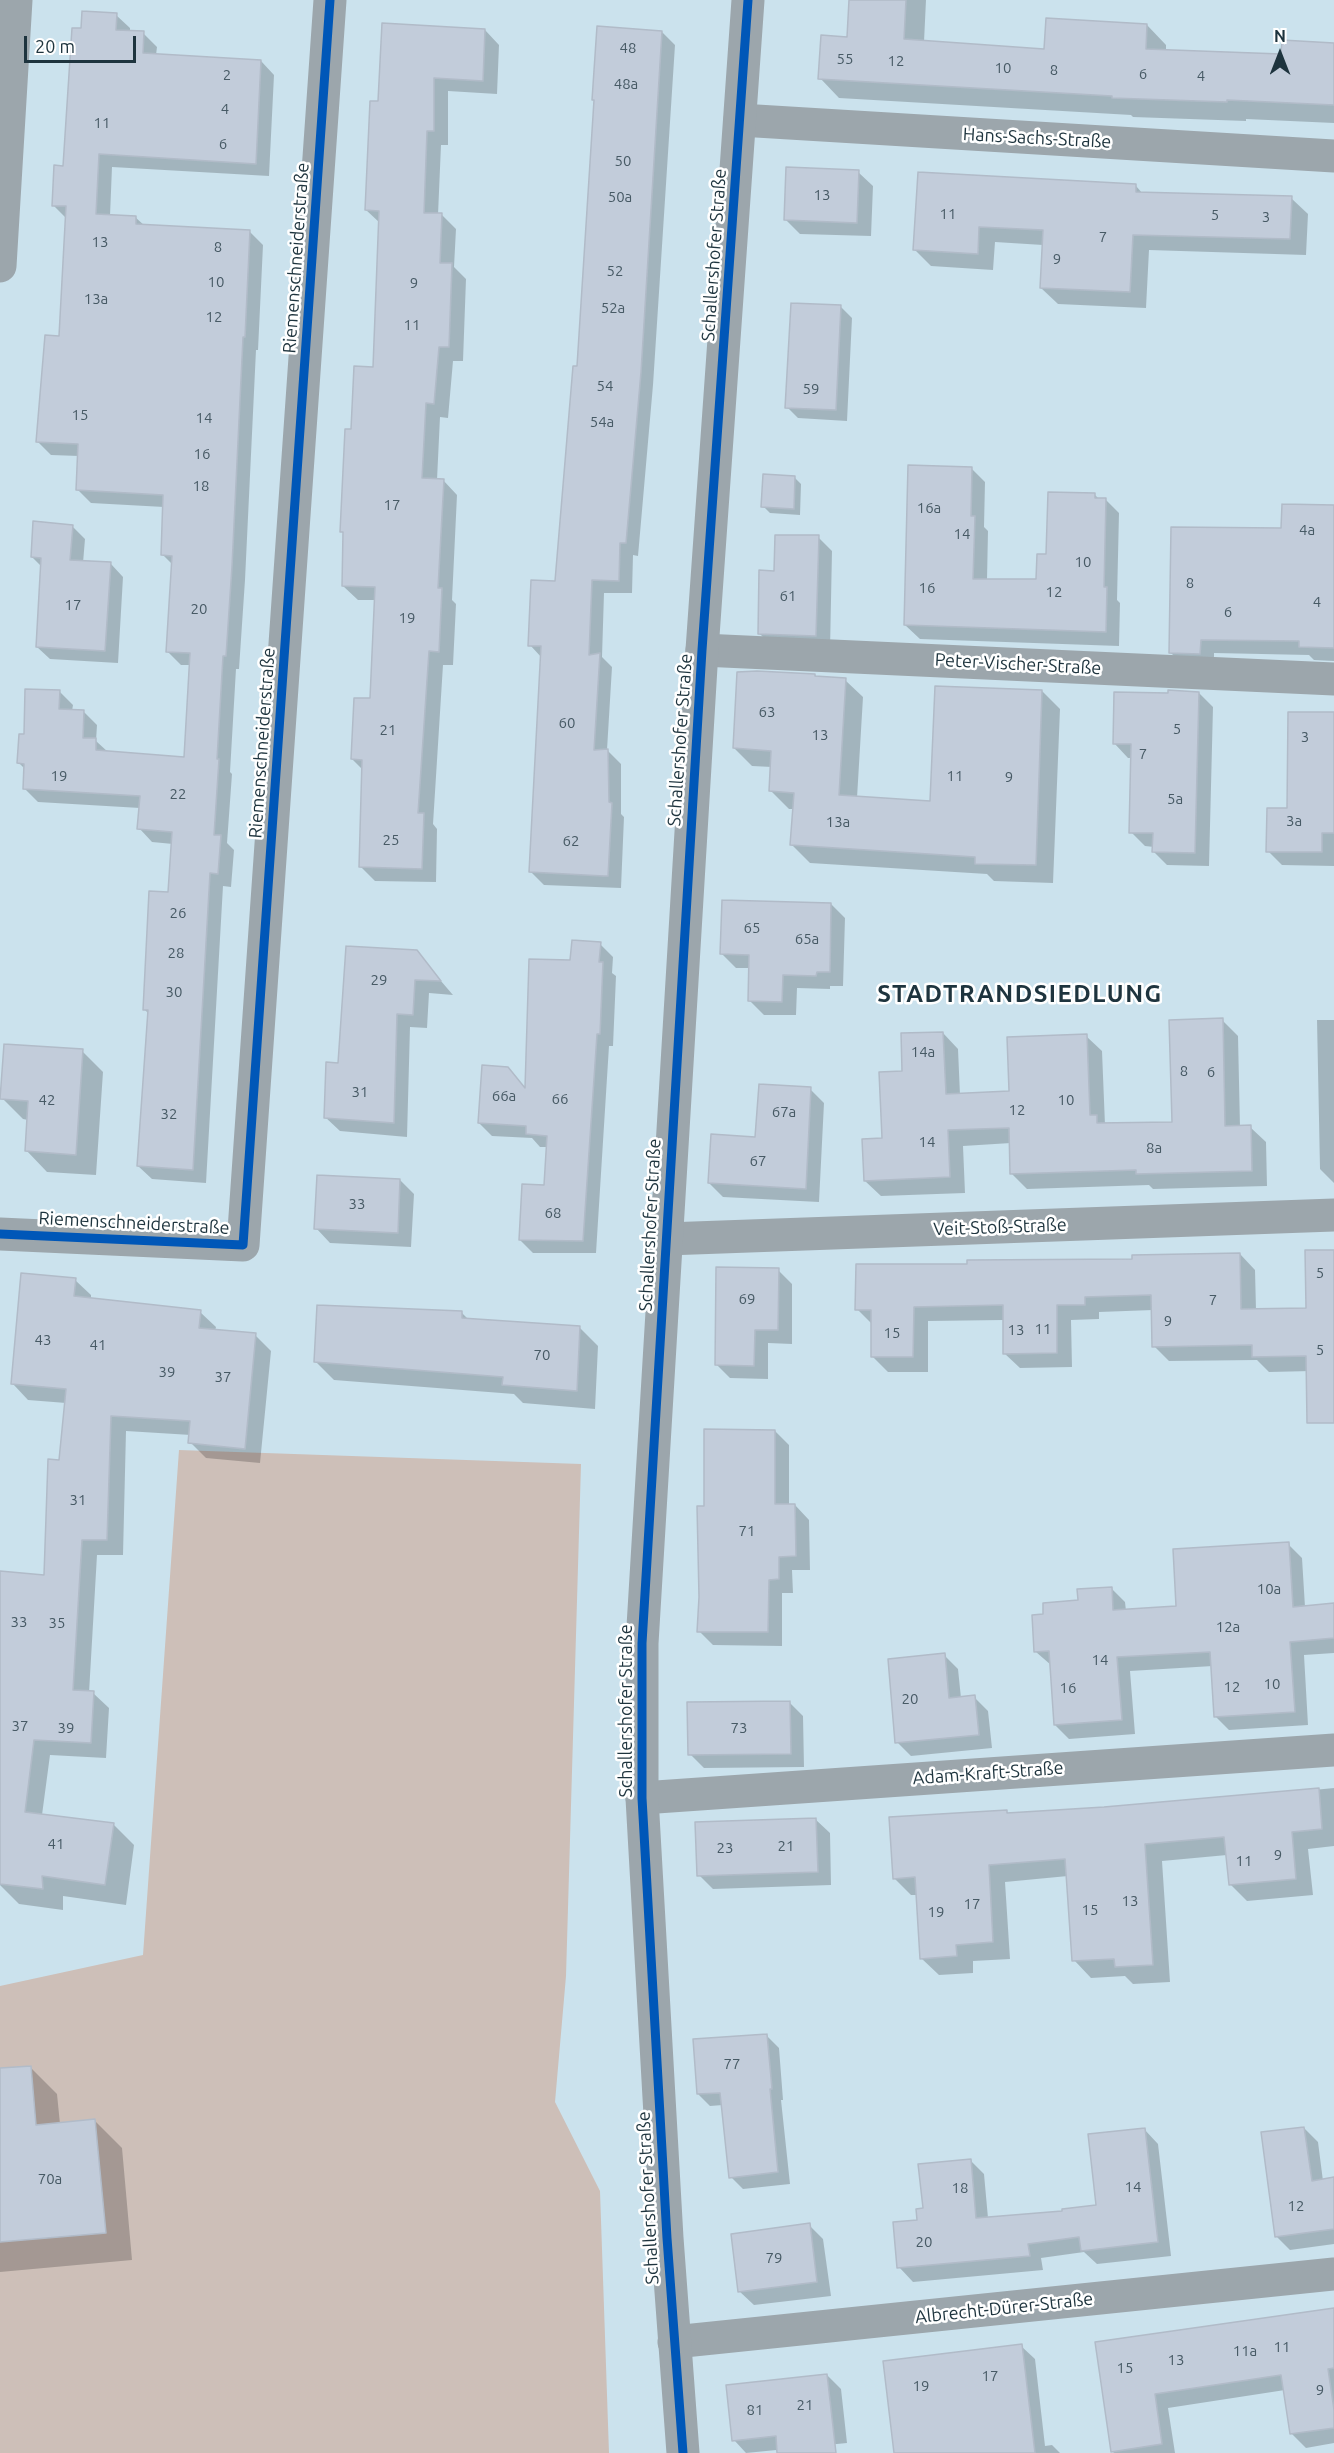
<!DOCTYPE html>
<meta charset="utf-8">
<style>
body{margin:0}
#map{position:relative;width:1334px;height:2453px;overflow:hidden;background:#cbe2ed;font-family:Ubuntu,sans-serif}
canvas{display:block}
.north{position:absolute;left:1250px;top:24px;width:60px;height:60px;-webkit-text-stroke:4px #fff;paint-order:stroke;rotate:0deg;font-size:16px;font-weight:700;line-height:24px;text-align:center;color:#1e343e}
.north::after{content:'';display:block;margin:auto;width:21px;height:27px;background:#1e343e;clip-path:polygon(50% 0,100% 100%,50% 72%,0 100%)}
.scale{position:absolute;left:24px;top:36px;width:112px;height:27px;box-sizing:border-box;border:3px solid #1e343e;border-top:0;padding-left:8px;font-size:18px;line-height:21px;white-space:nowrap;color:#1e343e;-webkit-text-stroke:4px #fff;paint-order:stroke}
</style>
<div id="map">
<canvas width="1334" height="2453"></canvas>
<div class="north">N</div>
<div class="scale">20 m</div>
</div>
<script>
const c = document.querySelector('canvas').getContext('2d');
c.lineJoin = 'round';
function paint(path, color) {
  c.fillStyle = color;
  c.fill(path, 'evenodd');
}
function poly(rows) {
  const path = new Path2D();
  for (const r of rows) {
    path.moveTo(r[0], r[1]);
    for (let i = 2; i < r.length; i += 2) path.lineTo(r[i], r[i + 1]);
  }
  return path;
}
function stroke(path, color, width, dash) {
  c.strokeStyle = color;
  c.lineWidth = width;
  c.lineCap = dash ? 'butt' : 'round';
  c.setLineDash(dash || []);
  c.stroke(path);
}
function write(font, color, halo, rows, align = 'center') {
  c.font = font + ' Ubuntu,sans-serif';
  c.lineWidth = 5;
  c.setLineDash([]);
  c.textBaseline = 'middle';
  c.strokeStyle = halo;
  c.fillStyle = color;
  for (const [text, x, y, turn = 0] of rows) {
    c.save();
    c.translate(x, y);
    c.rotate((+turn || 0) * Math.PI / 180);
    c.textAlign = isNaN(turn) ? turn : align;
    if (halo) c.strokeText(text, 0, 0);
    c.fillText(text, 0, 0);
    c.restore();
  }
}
paint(poly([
 [179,1450,581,1464,566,1976,555,2102,600,2191,609,2453,0,2453,0,1986,143,1955]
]), '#cdbfb8');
paint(poly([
 [851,0,926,0,924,42,1045,51,1147,25,1166,45,1166,52,1282,56,1334,45,1334,123,1246,119,1246,121,1133,117,1131,115,839,98,820,78,848,38],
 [116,15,130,28,130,32,143,33,157,47,156,55,261,61,274,75,269,176,112,167,110,216,135,217,145,226,250,232,263,245,258,350,256,350,245,580,239,669,236,669,230,772,232,774,227,843,234,850,231,887,223,886,206,1183,152,1179,138,1166,149,1014,145,1010,170,893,173,844,152,842,139,828,140,808,38,802,24,788,25,769,18,762,26,736,59,691,73,705,72,711,83,711,97,725,96,741,108,752,185,758,191,665,181,665,167,651,173,565,163,555,164,507,91,503,77,489,79,456,51,455,37,441,60,338,67,219,53,205,65,167,82,29],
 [485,30,499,45,497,94,448,91,448,145,441,145,438,215,442,215,456,229,454,267,466,279,463,361,453,361,448,418,440,417,437,480,443,480,457,495,452,600,456,604,453,665,443,665,433,824,437,829,436,882,375,881,360,866,363,770,352,759,372,700,376,600,358,600,343,586,344,534,342,532,353,431,374,369,380,223,366,210,380,102],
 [662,32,675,45,653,385,638,556,633,555,632,593,604,593,602,657,612,667,607,750,621,764,621,814,624,817,621,888,544,885,531,872,542,658,530,645,556,582,579,368],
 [858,172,873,186,871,236,800,234,786,220],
 [919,174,1136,186,1143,194,1291,198,1308,214,1306,255,1149,250,1146,308,1058,304,1041,288,1043,245,995,242,993,270,931,266,915,250],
 [840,306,852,318,847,421,798,418,787,407],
 [971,468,985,482,984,527,988,531,987,580,1038,580,1094,494,1099,499,1105,499,1119,513,1117,600,1120,603,1119,646,920,639,905,625],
 [795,478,801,484,800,515,770,513,763,506],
 [1334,507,1334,661,1314,660,1309,655,1214,653,1214,668,1184,666,1170,652,1282,530],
 [72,526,85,539,83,563,111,564,123,577,118,663,50,659,37,647,42,567,32,557],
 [818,537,832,551,830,650,773,647,759,633,775,573],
 [815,675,817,678,845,680,863,697,857,798,932,803,1042,691,1060,709,1053,883,994,881,987,874,810,863,792,845,794,809,789,809,771,791,772,767,752,766,734,748],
 [1199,693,1213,707,1209,866,1167,865,1153,851,1154,847,1145,846,1131,832,1132,758,1128,758,1114,743],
 [1334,714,1334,866,1282,865,1268,851],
 [831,904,845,918,843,986,830,986,830,989,797,988,796,1015,764,1015,750,1001,751,968,736,968,722,954],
 [600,944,613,957,612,973,616,976,613,1046,609,1046,596,1253,533,1253,520,1240,545,1187,548,1147,540,1147,532,1138,492,1136,479,1123,508,1068,526,1089,572,962],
 [416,952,453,995,429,993,427,1028,410,1027,407,1137,340,1131,325,1117,340,1065],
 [1222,1020,1238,1036,1240,1127,1250,1127,1266,1142,1267,1186,1153,1189,1149,1185,1027,1189,1012,1174,1011,1143,963,1146,965,1193,881,1196,865,1181,883,1140,904,1072,943,1033,958,1049,960,1095,1010,1093,1086,1036,1102,1051,1105,1125,1173,1124],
 [1317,1020,1334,1020,1334,1183,1320,1169],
 [82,1051,103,1072,96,1175,47,1172,26,1150,28,1120,23,1119,2,1098],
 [810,1089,824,1103,819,1202,723,1197,709,1183],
 [400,1180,414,1194,411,1247,330,1243,316,1228],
 [1334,1251,1334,1382,1312,1371,1269,1372,1257,1360,1169,1361,1154,1346,1153,1310,1099,1312,1099,1319,1071,1320,1072,1367,1020,1368,1004,1353,1004,1320,928,1321,928,1372,888,1372,873,1357,873,1325,857,1309,969,1266,1134,1261,1240,1254,1255,1270,1256,1310,1308,1309],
 [778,1270,792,1284,792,1344,768,1343,768,1379,730,1378,716,1364],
 [75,1280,91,1295,91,1300,200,1312,216,1327,215,1331,255,1335,271,1351,260,1463,206,1458,190,1442,191,1435,126,1431,123,1555,97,1555,89,1693,93,1693,109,1708,106,1758,50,1755,42,1815,113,1824,134,1845,126,1905,63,1896,63,1910,19,1904,0,1885,0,1573,46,1576,66,1403,28,1400,13,1384],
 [462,1313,469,1320,579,1327,598,1346,595,1409,523,1403,514,1394,334,1380,315,1361],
 [775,1431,789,1445,789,1506,795,1505,809,1520,810,1570,792,1570,793,1593,782,1593,782,1646,713,1645,699,1631,705,1507],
 [1288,1544,1302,1558,1305,1607,1334,1605,1334,1653,1304,1655,1308,1725,1229,1730,1215,1716,1213,1666,1130,1671,1135,1734,1069,1739,1055,1725,1051,1665,1036,1652,1045,1615,1111,1588,1125,1602,1126,1611,1178,1608],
 [944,1655,958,1669,961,1698,974,1697,988,1711,992,1748,911,1756,897,1742],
 [789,1702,803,1716,804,1767,704,1768,690,1754],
 [1334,1788,1334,1846,1308,1849,1313,1895,1247,1901,1230,1884,1227,1855,1162,1861,1170,1982,1133,1984,1125,1976,1091,1978,1074,1960,1068,1876,1005,1882,1010,1959,973,1961,973,1973,939,1975,921,1958,918,1895,911,1895,894,1878,1006,1812,1009,1815,1192,1802],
 [815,1819,830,1833,831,1885,713,1889,699,1875],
 [767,2036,779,2048,783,2100,781,2100,790,2184,743,2189,731,2177,723,2105,710,2106,698,2094],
 [30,2067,57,2094,60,2124,95,2121,122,2148,132,2260,0,2272,0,2070],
 [1304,2128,1318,2142,1323,2181,1334,2179,1334,2244,1290,2250,1276,2236],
 [1144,2129,1158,2144,1171,2256,1097,2264,1084,2252,1041,2258,1043,2270,913,2282,899,2267,925,2209,970,2160,984,2174,988,2218,1064,2212,1098,2206],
 [809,2225,823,2239,831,2296,754,2305,739,2291],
 [1334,2310,1334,2443,1306,2448,1291,2433,1285,2390,1168,2408,1175,2453,1114,2453,1112,2451,1096,2343],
 [1021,2346,1035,2359,1045,2446,1052,2445,1060,2453,896,2453],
 [827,2375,841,2389,847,2443,746,2453,734,2440]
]), '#0003');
const building = poly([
 [849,0,906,0,904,39,1044,49,1046,18,1147,24,1146,49,1281,54,1282,40,1334,43,1334,105,1227,100,1227,102,1112,98,1112,96,818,79,821,35,847,37,849,0],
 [82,11,117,13,116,30,144,31,143,53,261,60,256,164,99,154,96,214,136,216,136,224,250,230,245,337,243,337,232,566,226,656,223,656,217,759,219,759,214,835,221,835,218,874,210,873,193,1170,137,1166,148,1010,143,1010,149,891,168,892,172,832,137,829,140,796,23,789,24,764,17,763,19,734,24,734,25,689,60,690,59,709,84,710,83,738,96,738,96,750,184,757,190,653,166,652,172,556,161,555,163,495,76,490,78,444,36,442,45,335,59,336,66,206,52,206,54,165,63,166,72,28,81,28,82,11],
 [382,23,485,29,483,81,434,78,434,131,427,131,424,213,442,213,440,263,452,263,449,347,439,347,434,404,426,403,422,478,444,479,438,588,442,588,439,652,429,651,418,813,424,813,422,869,359,867,362,760,351,759,354,698,370,698,375,587,342,586,343,532,340,532,345,429,351,429,354,366,373,367,379,211,365,210,370,101,378,101,382,23],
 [597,26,662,31,641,372,626,543,620,543,619,581,592,580,589,655,600,653,594,750,608,749,609,802,612,803,608,876,604,876,529,872,541,646,528,646,531,580,555,581,573,366,577,366,594,100,592,100,597,26],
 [786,167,859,170,857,223,784,220,786,167],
 [918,172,1136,184,1136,192,1292,196,1290,239,1133,235,1130,292,1040,288,1043,230,979,227,978,254,913,250,918,172],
 [791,303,841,305,836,410,785,408,791,303],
 [908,465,972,467,971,516,975,516,973,579,1036,579,1037,554,1046,554,1048,492,1095,493,1095,498,1106,498,1104,587,1107,587,1106,632,904,625,908,465],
 [763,474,795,476,794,509,761,507,763,474],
 [1282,504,1334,505,1334,648,1299,647,1299,641,1201,640,1200,654,1169,653,1171,527,1281,528,1282,504],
 [33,521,73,525,70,560,111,562,105,651,36,647,41,558,31,557,33,521],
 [775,535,819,535,816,636,758,634,759,570,774,571,775,535],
 [757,671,815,674,815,676,846,678,839,795,930,801,935,686,1042,690,1036,865,975,864,975,857,790,845,794,793,769,791,771,751,733,748,737,672,757,671],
 [1168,690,1199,692,1195,853,1152,852,1153,833,1129,833,1131,744,1113,744,1114,692,1168,693,1168,690],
 [1288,712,1334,712,1334,833,1322,833,1322,852,1266,852,1267,808,1287,808,1288,712],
 [722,900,831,903,830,972,817,972,816,976,783,975,782,1002,748,1001,749,955,720,954,722,900],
 [572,940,601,942,599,962,603,962,600,1034,597,1034,583,1241,519,1240,522,1184,544,1185,547,1136,526,1134,526,1126,478,1123,482,1065,508,1067,525,1088,529,959,570,960,572,940],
 [346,946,417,950,441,981,415,980,413,1015,397,1014,394,1123,324,1118,326,1062,338,1063,346,946],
 [1223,1018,1225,1126,1251,1125,1252,1171,1136,1174,1136,1170,1010,1174,1009,1128,948,1130,950,1177,864,1181,862,1139,882,1138,879,1072,902,1071,901,1033,943,1032,946,1094,1009,1091,1007,1037,1087,1034,1090,1115,1097,1115,1097,1123,1172,1122,1169,1020,1223,1018],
 [4,1044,83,1049,76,1155,25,1151,28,1101,0,1099,4,1044],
 [759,1084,811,1087,806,1189,708,1183,711,1134,755,1137,759,1084],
 [317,1175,400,1179,398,1233,314,1229,317,1175],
 [1305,1250,1334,1250,1334,1423,1307,1423,1306,1356,1252,1357,1252,1345,1152,1347,1151,1295,1085,1297,1085,1305,1057,1305,1057,1353,1003,1354,1003,1305,914,1307,913,1357,871,1357,871,1310,855,1310,856,1264,967,1264,967,1260,1132,1259,1132,1255,1240,1253,1241,1309,1306,1308,1305,1250],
 [716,1267,779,1268,778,1330,755,1330,754,1366,715,1365,716,1267],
 [21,1273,76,1278,74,1296,201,1310,199,1328,256,1333,245,1449,188,1443,190,1421,111,1416,107,1540,82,1540,73,1690,94,1691,91,1743,34,1740,25,1812,114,1823,105,1885,42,1876,43,1889,0,1884,0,1571,44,1575,48,1459,59,1460,66,1389,11,1384,21,1273],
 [317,1305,462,1311,462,1318,580,1326,577,1391,502,1385,503,1377,314,1362,317,1305],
 [704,1429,775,1430,775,1504,795,1504,796,1556,779,1557,779,1579,769,1580,768,1632,697,1632,699,1597,697,1506,704,1506,704,1429],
 [1289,1542,1293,1607,1334,1603,1334,1638,1290,1642,1295,1712,1214,1717,1210,1652,1117,1657,1122,1720,1054,1725,1049,1651,1034,1652,1032,1615,1043,1614,1043,1603,1078,1600,1077,1589,1112,1587,1113,1610,1176,1606,1173,1549,1289,1542],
 [945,1653,949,1698,975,1695,979,1735,895,1743,888,1659,945,1653],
 [790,1701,791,1754,688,1755,687,1702,790,1701],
 [1319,1788,1322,1829,1292,1832,1296,1879,1229,1885,1224,1837,1145,1844,1153,1965,1115,1967,1114,1959,1072,1961,1065,1859,989,1865,993,1942,956,1945,957,1956,920,1959,915,1877,893,1879,889,1817,1007,1810,1007,1813,1104,1807,1319,1788],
 [816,1818,818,1872,697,1876,695,1822,816,1818],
 [767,2034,772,2089,770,2089,778,2172,729,2178,720,2093,697,2094,693,2039,767,2034],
 [31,2066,36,2125,95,2119,106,2233,0,2242,0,2068,31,2066],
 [1304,2127,1312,2181,1334,2177,1334,2229,1275,2237,1261,2132,1304,2127],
 [1145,2128,1158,2242,1081,2251,1079,2237,1028,2244,1030,2256,897,2268,893,2222,917,2220,916,2209,923,2208,918,2164,971,2159,976,2218,1062,2211,1062,2209,1096,2205,1088,2134,1145,2128],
 [810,2223,817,2282,738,2292,731,2234,810,2223],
 [1334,2308,1334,2368,1328,2369,1334,2410,1334,2428,1290,2434,1281,2375,1155,2394,1162,2444,1111,2452,1095,2342,1334,2308],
 [1022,2344,1035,2453,894,2453,883,2361,1022,2344],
 [827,2374,836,2453,777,2453,776,2436,732,2441,726,2385,827,2374]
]);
paint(building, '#c2ccda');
stroke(building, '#b1bbc8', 1.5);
stroke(poly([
 [740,120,1334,156],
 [0,266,16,0],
 [702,650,1334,679],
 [0,1234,243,1245,330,0],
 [666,1239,1334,1215],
 [642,1798,1334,1750],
 [674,2342,1334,2274]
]), '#9ca6ac', 33);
stroke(poly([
 [683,2453,667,2238,642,1798,642,1643,702,650,748,0]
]), '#9ca6ac', 33);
stroke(poly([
 [0,1234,243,1245,330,0],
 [683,2453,667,2238,642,1798,642,1643,702,650,748,0]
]), '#0057b8', 9);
write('15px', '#475a65', null, [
 ["48",628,48],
 ["55",845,59],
 ["12",896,61],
 ["10",1003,68],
 ["8",1054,70],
 ["6",1143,74],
 ["2",227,75],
 ["4",1201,76],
 ["48a",626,84],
 ["4",225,109],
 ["11",102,123],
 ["6",223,144],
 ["50",623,161],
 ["13",822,195],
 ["50a",620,197],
 ["11",948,214],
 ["5",1215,215],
 ["3",1266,217],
 ["7",1103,237],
 ["13",100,242],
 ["8",218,247],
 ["9",1057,259],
 ["52",615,271],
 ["10",216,282],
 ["9",414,283],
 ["13a",96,299],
 ["52a",613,308],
 ["12",214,317],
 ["11",412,325],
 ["54",605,386],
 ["59",811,389],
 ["15",80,415],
 ["14",204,418],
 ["54a",602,422],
 ["16",202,454],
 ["18",201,486],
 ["17",392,505],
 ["16a",929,508],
 ["4a",1307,530],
 ["14",962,534],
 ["10",1083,562],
 ["8",1190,583],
 ["16",927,588],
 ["12",1054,592],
 ["61",788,596],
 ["4",1317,602],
 ["17",73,605],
 ["20",199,609],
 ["6",1228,612],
 ["19",407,618],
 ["63",767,712],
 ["60",567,723],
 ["5",1177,729],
 ["21",388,730],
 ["13",820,735],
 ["3",1305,737],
 ["7",1143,754],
 ["19",59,776],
 ["11",955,776],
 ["9",1009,777],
 ["22",178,794],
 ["5a",1175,799],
 ["3a",1294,821],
 ["13a",838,822],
 ["25",391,840],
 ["62",571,841],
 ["26",178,913],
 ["65",752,928],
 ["65a",807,939],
 ["28",176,953],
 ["29",379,980],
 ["30",174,992],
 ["14a",923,1052],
 ["8",1184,1071],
 ["6",1211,1072],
 ["31",360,1092],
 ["66a",504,1096],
 ["66",560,1099],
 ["42",47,1100],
 ["10",1066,1100],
 ["12",1017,1110],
 ["67a",784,1112],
 ["32",169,1114],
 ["14",927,1142],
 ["8a",1154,1148],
 ["67",758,1161],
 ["33",357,1204],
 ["68",553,1213],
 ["5",1320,1273],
 ["69",747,1299],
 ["7",1213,1300],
 ["9",1168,1321],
 ["11",1043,1329],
 ["13",1016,1330],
 ["15",892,1333],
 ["43",43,1340],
 ["41",98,1345],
 ["5",1320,1350],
 ["70",542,1355],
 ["39",167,1372],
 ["37",223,1377],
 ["31",78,1500],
 ["71",747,1531],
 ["10a",1269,1589],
 ["33",19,1622],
 ["35",57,1623],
 ["12a",1228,1627],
 ["14",1100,1660],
 ["10",1272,1684],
 ["12",1232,1687],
 ["16",1068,1688],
 ["20",910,1699],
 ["37",20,1726],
 ["39",66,1728],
 ["73",739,1728],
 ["41",56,1844],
 ["21",786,1846],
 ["23",725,1848],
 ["9",1278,1855],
 ["11",1244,1861],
 ["13",1130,1901],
 ["17",972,1904],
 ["15",1090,1910],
 ["19",936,1912],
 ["77",732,2064],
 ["70a",50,2179],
 ["14",1133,2187],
 ["18",960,2188],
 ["12",1296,2206],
 ["20",924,2242],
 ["79",774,2258],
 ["11",1282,2347],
 ["11a",1245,2351],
 ["13",1176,2360],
 ["15",1125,2368],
 ["17",990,2376],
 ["19",921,2386],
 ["9",1320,2390],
 ["21",805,2405],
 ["81",755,2410]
]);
write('18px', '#1e343e', '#fff', [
 ["Hans-Sachs-Straße",1037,138,3],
 ["Schallershofer Straße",714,255,-86],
 ["Riemenschneiderstraße",296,258,-86],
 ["Peter-Vischer-Straße",1018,664,3],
 ["Schallershofer Straße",680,740,-86],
 ["Riemenschneiderstraße",262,743,-86],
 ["Riemenschneiderstraße",134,1223,3],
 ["Schallershofer Straße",650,1225,-87],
 ["Veit-Stoß-Straße",1000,1227,-2],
 ["Schallershofer Straße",626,1711,-90],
 ["Adam-Kraft-Straße",988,1773,-4],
 ["Schallershofer Straße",648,2198,-93],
 ["Albrecht-Dürer-Straße",1004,2308,-6]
]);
c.letterSpacing = '1.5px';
write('bold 24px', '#1e343e', '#fff', [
 ["STADTRANDSIEDLUNG",1020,994]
]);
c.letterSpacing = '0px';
</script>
